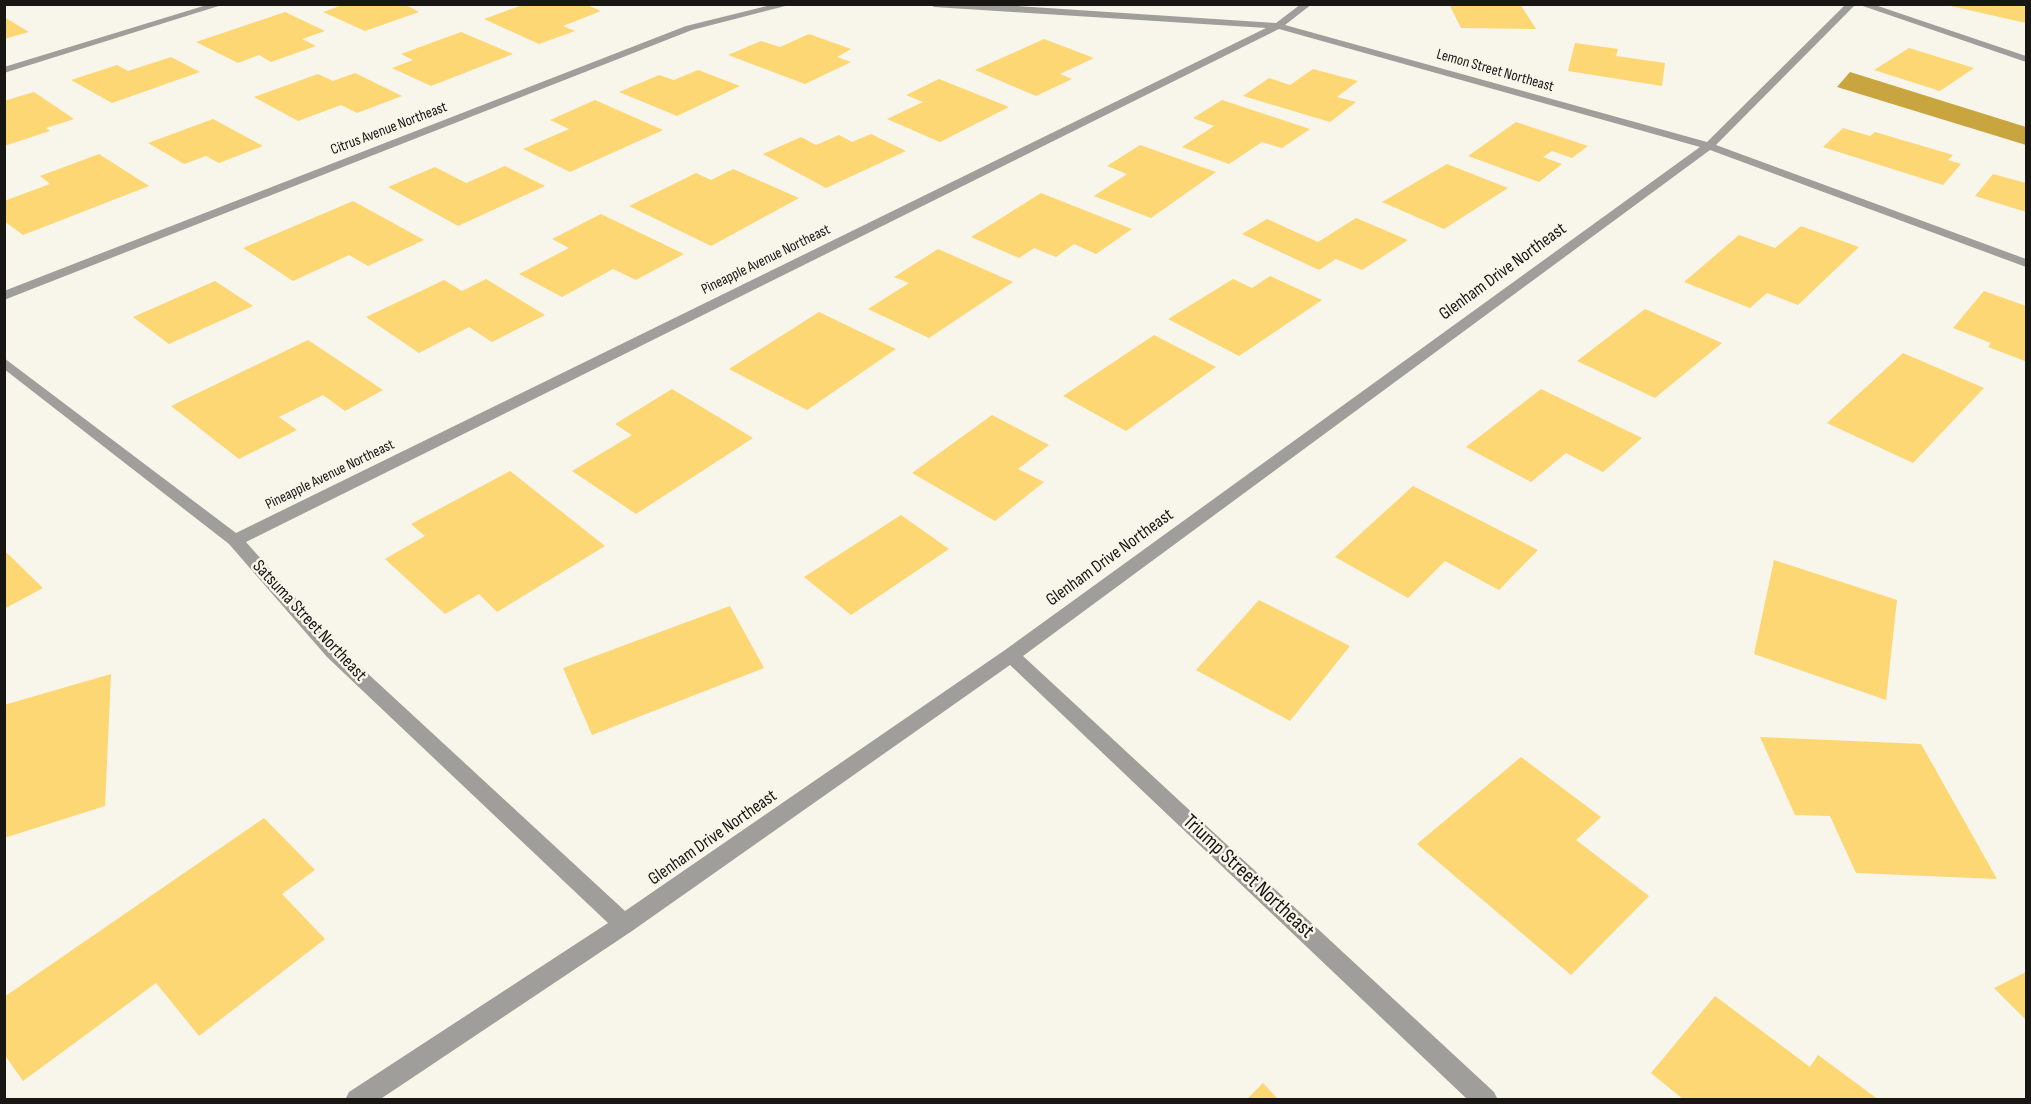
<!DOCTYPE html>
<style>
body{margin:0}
#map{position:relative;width:2031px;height:1104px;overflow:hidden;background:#f8f5eb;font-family:"Sofia Sans Condensed",sans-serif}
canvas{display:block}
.frame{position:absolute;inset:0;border:6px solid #171612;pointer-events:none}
</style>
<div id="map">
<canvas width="2031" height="1104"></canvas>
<div class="frame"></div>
</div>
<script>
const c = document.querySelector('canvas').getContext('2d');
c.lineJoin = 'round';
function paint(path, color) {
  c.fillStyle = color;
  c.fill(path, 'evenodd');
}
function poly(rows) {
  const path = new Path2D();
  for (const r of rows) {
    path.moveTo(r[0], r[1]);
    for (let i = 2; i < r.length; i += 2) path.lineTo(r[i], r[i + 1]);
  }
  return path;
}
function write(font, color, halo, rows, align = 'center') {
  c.font = font + ' "Sofia Sans Condensed",sans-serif';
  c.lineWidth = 5;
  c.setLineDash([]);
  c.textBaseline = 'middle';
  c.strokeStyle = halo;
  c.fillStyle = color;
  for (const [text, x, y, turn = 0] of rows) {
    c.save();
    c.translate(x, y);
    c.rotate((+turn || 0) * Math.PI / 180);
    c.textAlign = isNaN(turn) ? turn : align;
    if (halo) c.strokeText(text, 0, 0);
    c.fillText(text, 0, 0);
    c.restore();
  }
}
paint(poly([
 [1850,72,2026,127,2026,145,1837,87]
]), '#c9a53f');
paint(poly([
 [345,4,412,4,408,6,419,12,365,31,323,12],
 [525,4,585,4,601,11,563,26,575,31,539,44,484,19],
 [1449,4,1520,4,1536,29,1461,28],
 [1946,4,2026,4,2026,23,1946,5],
 [285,12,325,31,302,39,316,46,271,62,259,55,238,63,196,42],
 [4,17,29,32,4,39],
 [461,32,513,54,431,86,392,68,413,60,401,54],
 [809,34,851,49,837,57,851,62,805,84,728,55,761,41,780,47],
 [1044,39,1094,58,1060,74,1072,79,1036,96,975,70],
 [1575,43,1618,49,1616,56,1665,63,1662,86,1568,71],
 [1909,48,1974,68,1940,91,1874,70],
 [171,57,200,72,112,103,71,80,117,65,128,71],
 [1313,69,1358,81,1337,97,1356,102,1330,122,1243,96,1269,78,1290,85],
 [698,70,740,86,677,116,619,92,659,75,674,80],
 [355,73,402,96,357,113,341,105,298,121,254,97,318,74,333,81],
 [939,79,1009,107,940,142,887,119,923,102,906,95],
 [34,92,74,119,46,128,50,131,4,146,4,101],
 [595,100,663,130,570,172,523,149,569,129,550,120],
 [1222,100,1310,129,1282,148,1262,142,1229,164,1182,147,1214,126,1193,118],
 [213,119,263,146,219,163,206,156,184,164,148,143],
 [1516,122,1588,146,1572,158,1552,151,1543,157,1562,164,1539,182,1468,156],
 [1843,128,1870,136,1875,132,1953,155,1948,160,1961,164,1943,185,1823,147],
 [871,134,906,151,826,188,763,154,801,137,816,145,839,135,852,142],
 [1140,145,1216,172,1151,218,1094,196,1127,174,1107,166],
 [99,154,149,186,23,235,4,221,4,201,50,184,40,176],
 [1447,164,1508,188,1444,229,1382,202],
 [505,166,545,186,458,226,388,187,435,167,466,183],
 [733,169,799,198,711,246,629,206,696,173,711,180],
 [1993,174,2026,183,2026,212,1975,196],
 [1041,193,1132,229,1096,254,1074,244,1056,257,1034,248,1019,258,971,237],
 [353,201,424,240,368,266,349,255,293,281,243,248],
 [601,214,684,254,636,280,613,269,562,297,519,274,569,248,552,239],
 [1356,218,1408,240,1362,270,1336,259,1319,270,1242,234,1267,219,1318,242],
 [1801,226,1859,247,1798,305,1767,293,1750,308,1684,282,1739,235,1775,248],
 [938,249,1013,282,929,338,868,309,909,283,894,277],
 [1270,276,1322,300,1239,356,1168,319,1233,279,1252,288],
 [486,279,545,315,492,342,469,327,419,353,366,317,444,280,462,291],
 [215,281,253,306,169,344,133,317],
 [1984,291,2026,306,2025,361,1988,347,1991,343,1953,328],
 [1645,309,1722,343,1655,398,1577,361],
 [819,312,896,349,807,410,729,369],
 [1154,335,1216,367,1126,431,1063,396],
 [308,340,383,390,345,411,323,395,279,417,297,430,239,459,171,406],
 [1903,353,1984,388,1913,463,1827,423],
 [672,389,753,438,636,514,572,471,632,435,615,424],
 [1541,389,1642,438,1603,472,1566,453,1531,482,1466,447],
 [992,415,1049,445,1018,469,1044,482,995,521,912,473],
 [510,471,605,546,497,612,479,594,445,614,385,559,425,536,411,524],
 [1413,486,1538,550,1499,590,1445,561,1408,598,1335,557],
 [901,515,949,549,851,615,804,577],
 [7,553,43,588,4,609,4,554],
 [1774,560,1897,600,1886,700,1754,654],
 [1259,600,1350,646,1290,721,1196,670],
 [730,606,764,668,592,735,563,668],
 [111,674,105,806,4,838,4,705],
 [1760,737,1921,744,1997,879,1856,873,1830,816,1795,815],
 [1521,757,1601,817,1576,840,1649,896,1571,975,1417,844],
 [264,818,315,870,282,894,325,939,199,1036,156,983,23,1081,4,1054,4,997],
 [2026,972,2026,1020,1994,988],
 [1715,996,1810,1067,1818,1055,1879,1100,1684,1100,1651,1073],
 [1263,1083,1279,1100,1246,1100]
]), '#fcd774');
paint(poly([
 [210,4,225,4,4,73,4,67,210,4],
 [775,4,793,4,692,30,4,300,4,291,686,26,775,4],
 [930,4,986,4,1276,23,1301,4,1312,4,1285,25,1707,142,1846,4,1856,4,1716,145,2026,259,2026,267,1710,150,1023,656,1494,1092,1498,1100,1468,1100,1010,665,632,931,379,1100,345,1100,349,1092,608,923,327,657,229,544,4,369,4,358,236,533,1266,28,934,7,930,4],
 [1279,29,1700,147,1005,650,625,911,339,647,246,542,1279,29],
 [1857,4,1872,4,2026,56,2026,62,1857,4]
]), '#a09e9a');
write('15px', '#171612', '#f8f5eb', [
 ["Lemon Street Northeast",1495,71,16],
 ["Citrus Avenue Northeast",389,129,-21],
 ["Pineapple Avenue Northeast",766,260,-26],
 ["Pineapple Avenue Northeast",330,475,-26]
]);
write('18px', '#171612', '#f8f5eb', [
 ["Glenham Drive Northeast",1503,272,-36],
 ["Glenham Drive Northeast",1110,558,-36],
 ["Satsuma Street Northeast",309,621,47],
 ["Glenham Drive Northeast",713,838,-35]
]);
write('21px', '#171612', '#f8f5eb', [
 ["Triump Street Northeast",1248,877,43]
]);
</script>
